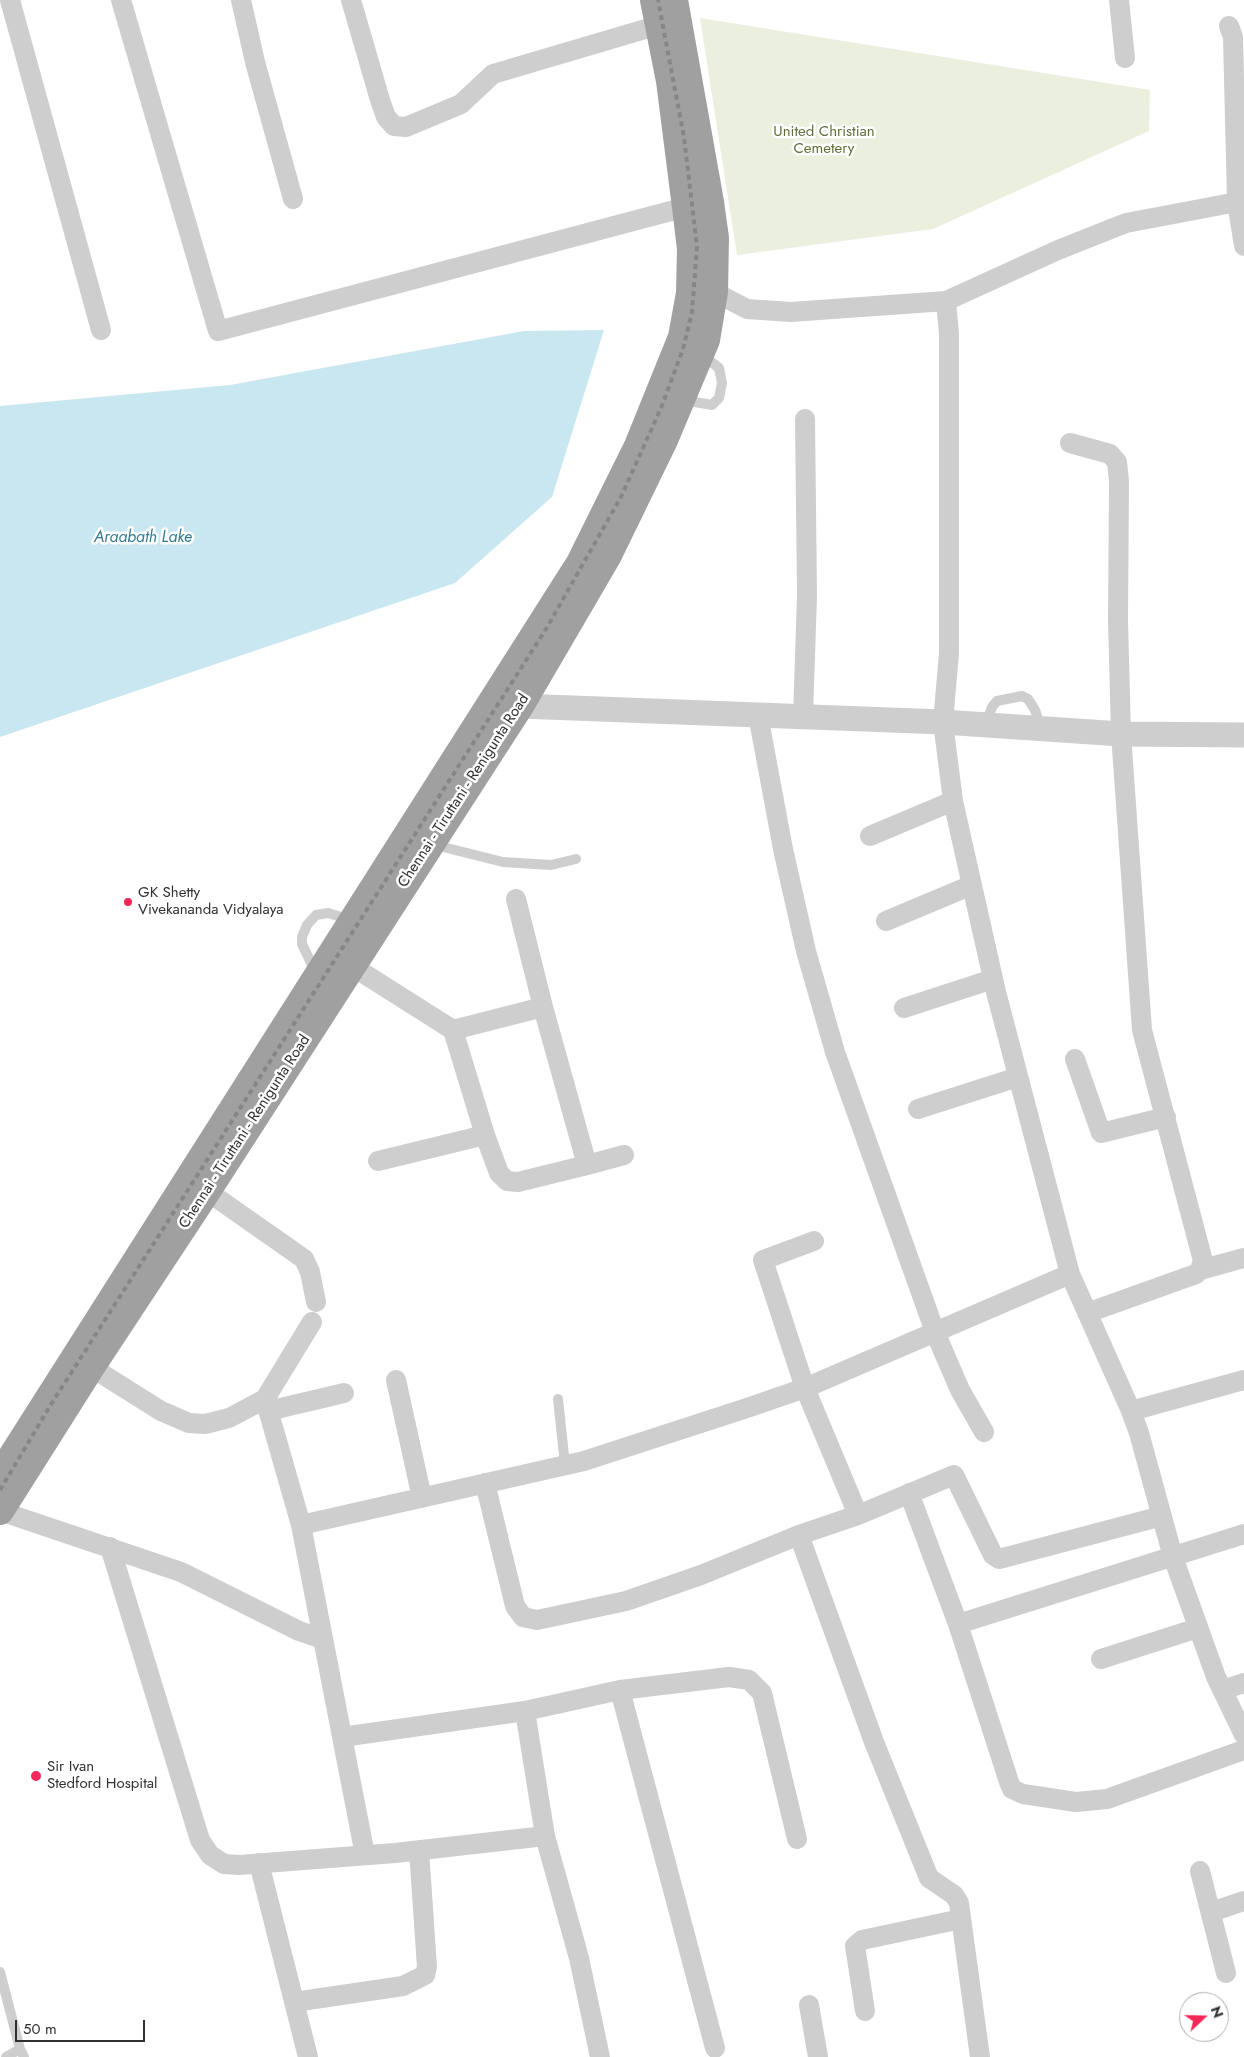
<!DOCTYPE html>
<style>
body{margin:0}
#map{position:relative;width:1244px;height:2057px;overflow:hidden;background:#fff;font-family:Jost,sans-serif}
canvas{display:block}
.north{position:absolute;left:1179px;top:1992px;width:50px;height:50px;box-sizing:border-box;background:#fff;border:1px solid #adadad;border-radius:50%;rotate:69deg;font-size:14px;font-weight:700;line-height:20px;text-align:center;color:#313131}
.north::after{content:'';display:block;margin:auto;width:18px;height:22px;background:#f52658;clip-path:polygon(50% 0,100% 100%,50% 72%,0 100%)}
.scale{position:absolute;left:15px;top:2020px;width:130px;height:22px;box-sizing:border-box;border:2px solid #313131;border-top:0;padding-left:6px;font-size:15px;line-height:18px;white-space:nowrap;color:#313131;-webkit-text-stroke:4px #fff;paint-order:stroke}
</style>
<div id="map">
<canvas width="1244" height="2057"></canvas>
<div class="north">N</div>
<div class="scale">50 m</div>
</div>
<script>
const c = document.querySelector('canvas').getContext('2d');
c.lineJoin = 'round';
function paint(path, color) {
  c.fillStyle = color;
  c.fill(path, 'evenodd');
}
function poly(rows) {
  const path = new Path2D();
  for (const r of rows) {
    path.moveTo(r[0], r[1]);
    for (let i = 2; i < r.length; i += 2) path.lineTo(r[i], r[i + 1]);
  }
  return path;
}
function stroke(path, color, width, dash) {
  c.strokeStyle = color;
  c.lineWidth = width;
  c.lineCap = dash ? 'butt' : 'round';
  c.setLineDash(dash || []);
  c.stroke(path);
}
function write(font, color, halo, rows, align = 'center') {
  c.font = font + ' Jost,sans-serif';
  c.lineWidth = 5;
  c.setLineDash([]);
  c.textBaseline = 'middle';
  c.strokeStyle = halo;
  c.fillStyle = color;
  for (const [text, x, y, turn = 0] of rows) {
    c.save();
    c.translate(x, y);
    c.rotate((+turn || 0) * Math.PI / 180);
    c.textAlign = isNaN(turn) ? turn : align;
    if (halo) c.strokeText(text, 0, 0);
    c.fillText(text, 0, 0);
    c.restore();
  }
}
paint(poly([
 [700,18,1150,90,1149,131,933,229,737,255]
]), '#eaefde');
paint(poly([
 [604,330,552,497,455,583,0,737,0,406,230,385,524,331]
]), '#c9e7f0');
stroke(poly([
 [683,400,712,405,719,398,722,383,719,368,701,354],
 [986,724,992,707,997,701,1022,696,1028,699,1035,710,1041,728],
 [431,844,503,862,551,865,576,859],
 [316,973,302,944,302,937,307,925,316,915,328,913,351,920],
 [558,1399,565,1465],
 [0,1972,20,2049],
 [6,2057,20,2049,24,2057]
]), '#cecece', 10);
stroke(poly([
 [10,0,101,330],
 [121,0,218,331,686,207],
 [241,0,255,62,293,199],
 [351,0,380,100,386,117,394,126,406,127,461,104,493,74,659,25],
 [1119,0,1125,58],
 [1229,26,1233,37,1237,202,1244,246],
 [703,286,747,309,791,312,946,301,1058,250,1126,223,1237,202],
 [946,301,949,334,949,653,943,722,953,801,996,992,1070,1274,1131,1411,1139,1433,1173,1557,1216,1677,1244,1735],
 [1070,443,1110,454,1117,462,1119,481,1118,621,1121,734,1142,1030,1203,1261,1200,1270,1196,1274,1087,1313],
 [758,715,783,849,806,951,835,1052,935,1332,960,1390,984,1432],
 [803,717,807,595,805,419],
 [870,836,953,801],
 [516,899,543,1007],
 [886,921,972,885],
 [352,966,453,1030,543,1007,587,1165,518,1182,507,1181,499,1173,485,1135,453,1030],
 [904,1008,993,979],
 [1075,1059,1101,1133,1166,1117],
 [918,1109,1018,1077],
 [378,1161,485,1135],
 [587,1165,624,1155],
 [207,1191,304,1259,310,1272,316,1302],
 [814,1241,763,1260,805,1388,858,1515],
 [1200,1270,1244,1258],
 [91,1367,161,1411,189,1423,205,1424,229,1418,265,1399,312,1322],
 [396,1380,422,1498],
 [265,1399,301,1525,365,1855],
 [268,1411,344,1393],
 [1131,1411,1244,1380],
 [485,1483,515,1606,523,1617,537,1620,626,1601,701,1575,799,1535,858,1515,954,1475,993,1555,999,1559,1162,1516],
 [909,1493,958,1624,1244,1534],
 [0,1511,181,1572,299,1631,323,1639],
 [301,1525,584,1461,747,1408,805,1388,1070,1274],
 [799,1535,874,1742,929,1878,954,1895,959,1903,980,2057],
 [110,1547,200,1840,210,1855,224,1864,239,1865,395,1853,545,1836],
 [958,1624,1009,1782,1012,1789,1023,1794,1076,1802,1107,1799,1244,1750],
 [1101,1659,1198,1628],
 [620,1690,715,2048],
 [1222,1690,1244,1683],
 [525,1711,545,1836,579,1958,600,2057],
 [342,1737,525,1711,620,1690,729,1677,749,1680,762,1693,797,1839],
 [259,1863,308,2057],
 [1200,1871,1226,1973],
 [1211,1912,1244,1901],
 [294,2002,403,1986,425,1975,427,1967,419,1850],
 [809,2005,818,2057],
 [865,2011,855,1946,862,1940,961,1919]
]), '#cecece', 20);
stroke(poly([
 [505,696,520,706,943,722,1121,734,1244,735]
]), '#cecece', 25);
stroke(poly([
 [0,1475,580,563,638,446,682,337,690,293,691,249,686,207,670,81,654,0],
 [0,1511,91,1367,207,1191,520,706,607,557,664,440,706,340,714,292,715,238,710,202,674,0]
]), '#a0a0a0', 28);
stroke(poly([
 [0,1490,50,1406,546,629,621,497,661,408,683,349,692,312,697,247,684,137,658,0]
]), '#868686', 4, [5, 4]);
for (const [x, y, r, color] of [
 [128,902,5,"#f52658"],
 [36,1776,6,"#f52658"]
]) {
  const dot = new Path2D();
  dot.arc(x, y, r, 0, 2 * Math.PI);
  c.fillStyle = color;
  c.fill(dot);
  stroke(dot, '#fff', 2);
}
write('15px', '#5d7139', '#fff', [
 ["United Christian",824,132],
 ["Cemetery",824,149]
]);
write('15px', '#313131', '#fff', [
 ["Chennai - Tiruttani - Renigunta Road",464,791,-57],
 ["Chennai - Tiruttani - Renigunta Road",245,1132,-57]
]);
write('15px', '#313131', '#fff', [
 ["GK Shetty",138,893],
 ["Vivekananda Vidyalaya",138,910],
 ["Sir Ivan",47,1767],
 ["Stedford Hospital",47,1784]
], 'left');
write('italic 16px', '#327a8e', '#fff', [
 ["Araabath Lake",143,538]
]);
</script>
